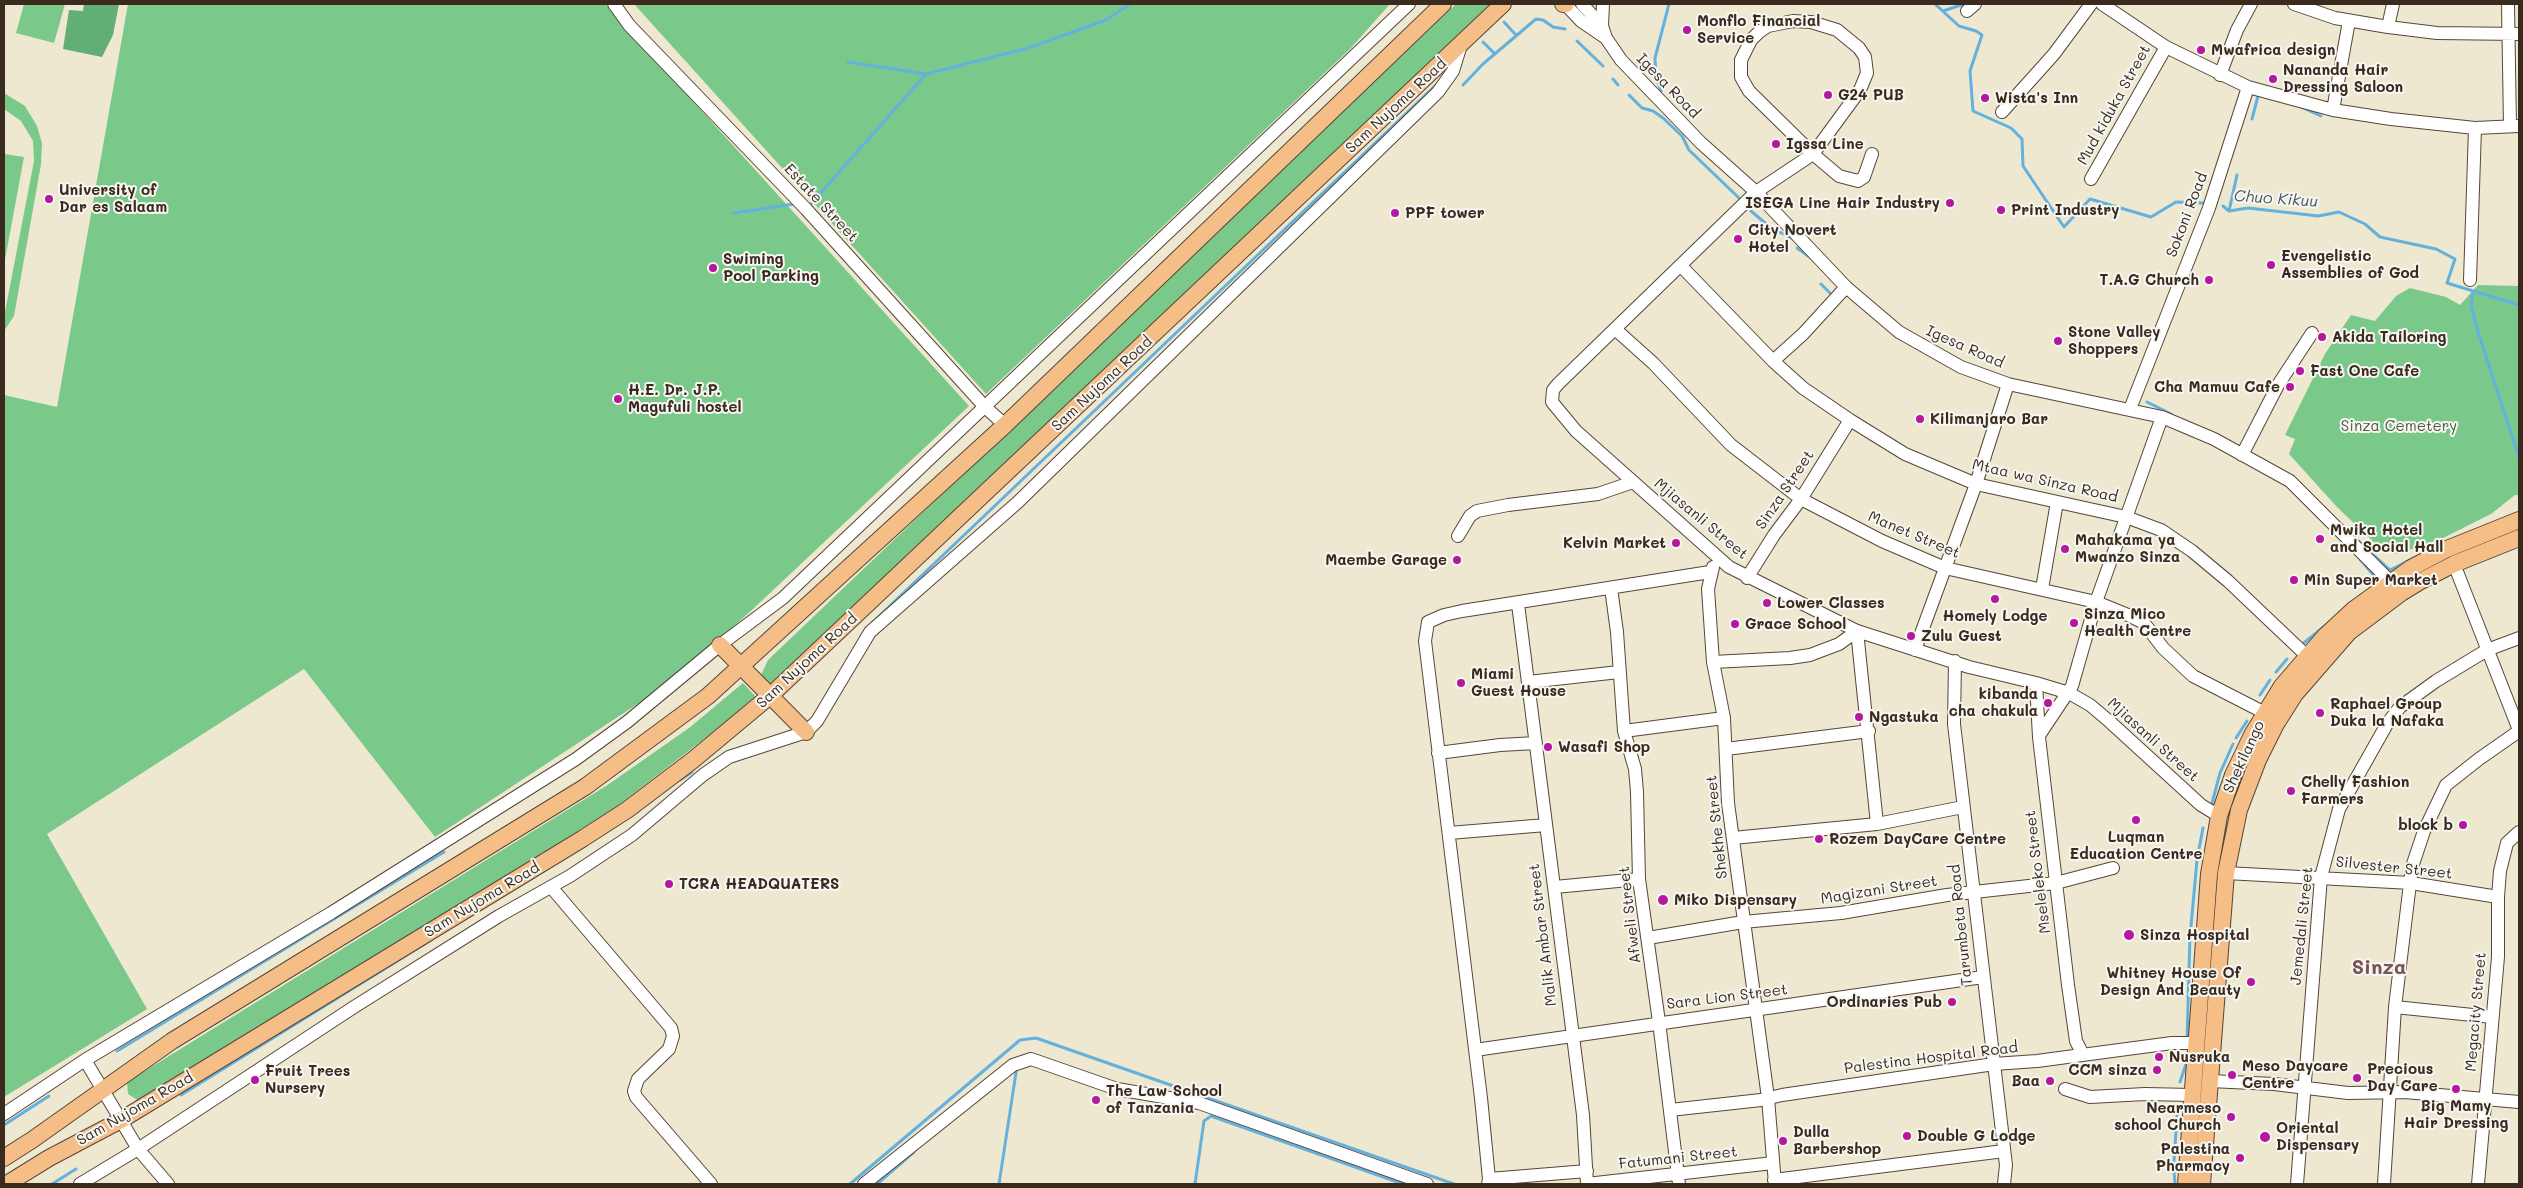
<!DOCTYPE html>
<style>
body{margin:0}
#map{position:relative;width:2523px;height:1188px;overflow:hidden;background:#eee8d0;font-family:Mali,sans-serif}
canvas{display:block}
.frame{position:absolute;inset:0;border:5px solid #3b2a1e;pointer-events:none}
</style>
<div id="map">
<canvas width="2523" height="1188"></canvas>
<div class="frame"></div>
</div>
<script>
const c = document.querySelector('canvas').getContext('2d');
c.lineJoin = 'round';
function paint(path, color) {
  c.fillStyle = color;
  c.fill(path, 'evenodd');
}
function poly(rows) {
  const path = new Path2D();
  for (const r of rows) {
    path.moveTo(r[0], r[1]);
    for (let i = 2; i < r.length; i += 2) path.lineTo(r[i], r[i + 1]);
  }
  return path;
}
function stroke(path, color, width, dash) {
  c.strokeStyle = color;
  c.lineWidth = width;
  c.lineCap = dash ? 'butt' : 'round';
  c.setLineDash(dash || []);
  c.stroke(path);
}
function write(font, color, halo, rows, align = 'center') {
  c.font = font + ' Mali,sans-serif';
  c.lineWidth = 4;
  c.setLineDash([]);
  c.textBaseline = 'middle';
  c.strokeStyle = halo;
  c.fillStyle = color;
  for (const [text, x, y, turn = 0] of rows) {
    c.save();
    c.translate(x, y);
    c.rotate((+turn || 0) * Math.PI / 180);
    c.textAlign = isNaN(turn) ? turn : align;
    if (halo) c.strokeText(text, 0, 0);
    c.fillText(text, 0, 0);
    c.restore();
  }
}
paint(poly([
 [24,4,65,4,54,43,16,33],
 [128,4,605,4,969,406,753,609,674,680,435,837,304,669,47,834,147,1009,4,1097,4,395,57,407],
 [634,4,1390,4,1350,49,986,394],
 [1456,4,1492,4,772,687,763,684,761,675,768,660],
 [4,93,25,106,37,126,42,143,41,164,14,316,4,331,4,317,34,161,33,141,21,121,4,109],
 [4,154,24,157,4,265],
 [2478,285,2519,286,2519,495,2515,495,2491,514,2443,538,2397,554,2382,550,2337,507,2289,454,2295,439,2285,435,2325,354,2351,315,2375,321,2396,296,2410,288,2446,297,2460,305],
 [743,683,757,698,612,810,139,1101,128,1094,127,1082,606,786,689,728]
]), '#7ac98a');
paint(poly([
 [84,4,119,4,113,35,102,57,63,49,69,10,83,11]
]), '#63ad76');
stroke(poly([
 [1935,4,1959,26,1976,31,1982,35,1970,71,1973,111,2011,128,2022,139,2023,166,2064,227,2090,199,2151,217,2176,202,2204,203],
 [1943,11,1964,4],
 [1504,22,1516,35],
 [1577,41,1603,66],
 [1483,42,1495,54],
 [848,62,926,74,1025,49,1106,20,1130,4],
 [1613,79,1618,85],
 [1463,85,1483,64,1536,19,1543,20,1553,27,1565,29],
 [1661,91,1656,77,1655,58,1669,4],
 [1629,95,1642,108,1653,111,1663,118,1682,136,1689,150,1739,198],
 [2301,107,2321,116],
 [2252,119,2259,92],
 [810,205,926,74],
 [2223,206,2229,211,2248,208,2318,216,2339,212,2365,224,2380,237,2436,249,2455,259,2447,283,2519,305],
 [1751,211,1771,228,1794,239],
 [2229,211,2237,175],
 [734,213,794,204],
 [1797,248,1811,258],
 [1821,284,1833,296],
 [2473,292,2471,306,2479,335,2519,457],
 [2147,402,2171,414],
 [2355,538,2390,570,2408,561],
 [2360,559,2380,583],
 [873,622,1438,83],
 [2300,646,2326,625],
 [2276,672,2287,659],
 [2260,695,2270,680],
 [2236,738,2247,721],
 [680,780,692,772],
 [2211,807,2220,773,2233,744],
 [2199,849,2203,828],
 [2191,926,2197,860],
 [2187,1041,2190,935],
 [117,1051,444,852],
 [2180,1082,2187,1061],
 [181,1095,431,940],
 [4,1125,49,1096],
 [2174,1161,2177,1115],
 [2174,1171,2175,1184],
 [52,1184,76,1169],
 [850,1184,1020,1040,1036,1038,1454,1184],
 [877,1184,914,1152],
 [999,1184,1017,1066],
 [1195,1184,1204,1121,1211,1116,1403,1184]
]), '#64b1dd', 3);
const minor = poly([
 [614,4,629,25,806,209,985,407,1005,425],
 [1565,4,1581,21,1606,38],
 [1582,4,1602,26,1606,38,1621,60,1701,143,1756,192,1846,287,1899,332,1961,367,2008,384,2162,417,2214,439,2290,481,2398,589],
 [2102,4,2166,47,2248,87,2333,110,2391,119,2475,128,2519,126],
 [2294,4,2335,18,2388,27,2437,33,2519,34],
 [2508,4,2510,126],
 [1967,11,1975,4],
 [1602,26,1603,4],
 [2388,27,2393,4],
 [2220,75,2237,30,2251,4],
 [2333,110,2349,21],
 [2002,112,2054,54,2091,4],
 [1872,154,1864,177,1858,181,1839,176,1813,154,1749,91,1741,77,1741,60,1751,40,1759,32,1768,26,1793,21,1811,22,1837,30,1859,48,1865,57,1867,73,1860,90,1813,154,1756,192,1558,384,1553,390,1552,402,1576,431,1729,567,1857,631,1969,667,2036,683,2069,693,2090,705,2109,721,2201,805,2219,816],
 [2091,179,2166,47],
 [1681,266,1773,361,1803,388,1850,420,1905,454,1976,484,2126,517,2161,530,2192,551,2228,581,2307,656],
 [2470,280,2475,128],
 [1615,329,1653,363,1731,445,1801,499,1882,541,1945,568,2096,602,2128,615,2144,623,2163,648,2193,676,2265,713],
 [1773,361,1803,334,1846,287],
 [2130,409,2209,208,2248,87],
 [2242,455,2278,385,2312,333],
 [1458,536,1470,516,1477,511,1508,505,1598,494,1633,482],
 [2454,564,2519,730],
 [1713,567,1708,589,1713,662,1724,718,1728,803,1768,1098,1775,1184],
 [1747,578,1774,535,1801,499,1850,420],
 [1611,588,1617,632,1624,731,1635,769,1637,792,1639,879,1659,1022,1679,1184],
 [2042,589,2057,502],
 [1518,604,1583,1115,1587,1184],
 [1915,650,1976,484,2008,384],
 [1955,661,1954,724,2006,1165,2004,1184],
 [1713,662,1790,658,1810,655,1839,644,1857,631,1877,824],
 [1528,682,1619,672],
 [2036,683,2039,737,2068,985,2076,1041,2083,1055],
 [1624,731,1724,718],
 [2040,734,2072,686,2096,602,2162,417],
 [1726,749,1869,731],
 [1438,753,1500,745,1536,743],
 [1449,833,1546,825],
 [1733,838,1877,824,1963,807],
 [2226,873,2411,883,2498,897],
 [551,887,671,1028,673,1036,669,1049,638,1079,634,1091,636,1097,711,1184],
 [1555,887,1639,879],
 [1648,938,1743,922,1841,913,1947,895,2056,883,2113,868],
 [2395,1007,2492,1017],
 [1475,1050,1983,977],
 [85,1060,138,1149,168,1184],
 [2210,1081,2274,1084,2348,1093,2405,1092,2519,1102],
 [2065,1089,2090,1097,2145,1094,2192,1095],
 [1670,1110,1761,1100,1782,1095,1994,1064,2037,1061,2172,1043,2197,1043],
 [4,1114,85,1060,331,913,576,759,627,722,720,645,783,598,1409,4],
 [1489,1179,1481,1098,1425,641,1428,622,1444,615,1462,611,1710,572],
 [1774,1180,2004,1151],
 [80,1184,138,1149,354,1007,499,916,570,876,632,835,703,775,729,757,806,732,817,721,870,632,1018,502,1438,92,1453,71,1461,45],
 [864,1184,1013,1065,1031,1059,1117,1089,1199,1103,1427,1184],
 [1488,1184,1489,1179,1587,1171],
 [1587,1184,1773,1163],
 [2297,1184,2321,877,2339,809,2387,724,2400,707,2436,681,2487,650,2519,638],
 [2384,1184,2395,1007,2412,867,2424,831,2446,785,2479,759,2519,731],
 [2478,1184,2498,957,2498,897,2500,871,2507,843,2519,832]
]);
const major = poly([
 [1563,4,1566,4],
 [720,645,806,732],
 [4,1158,32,1140,172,1041,585,787,708,696,1005,425,1443,4],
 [7,1184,49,1158,121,1120,582,839,627,810,693,760,771,695,1503,4],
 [2186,1184,2209,874,2219,816,2233,775,2252,735,2282,686,2325,636,2353,610,2411,568,2447,549,2519,520],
 [2202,1184,2226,873,2239,810,2258,760,2276,724,2295,694,2349,632,2401,593,2419,582,2454,564,2519,538]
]);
stroke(minor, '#564639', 14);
stroke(major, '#564639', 18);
stroke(minor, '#fff', 12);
stroke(major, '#f6be87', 16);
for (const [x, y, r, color] of [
 [1687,30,5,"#b5179e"],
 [2201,50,5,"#b5179e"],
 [2273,79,5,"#b5179e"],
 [1828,95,5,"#b5179e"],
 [1985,98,5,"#b5179e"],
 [1776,144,5,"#b5179e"],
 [49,199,5,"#b5179e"],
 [1950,203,5,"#b5179e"],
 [2001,210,5,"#b5179e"],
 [1395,213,5,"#b5179e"],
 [1738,239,5,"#b5179e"],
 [2271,265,5,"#b5179e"],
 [713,268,5,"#b5179e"],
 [2209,280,5,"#b5179e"],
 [2322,337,5,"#b5179e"],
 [2058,341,5,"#b5179e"],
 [2300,371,5,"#b5179e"],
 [2290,387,5,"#b5179e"],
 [618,399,5,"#b5179e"],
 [1920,419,5,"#b5179e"],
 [2320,539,5,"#b5179e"],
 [1676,543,5,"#b5179e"],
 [2065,549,5,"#b5179e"],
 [1457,560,5,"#b5179e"],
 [2294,580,5,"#b5179e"],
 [1995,599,5,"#b5179e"],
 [1767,603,5,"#b5179e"],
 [2074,623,5,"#b5179e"],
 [1735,624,5,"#b5179e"],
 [1911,636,5,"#b5179e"],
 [1461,683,5,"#b5179e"],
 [2048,703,5,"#b5179e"],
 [2320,713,5,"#b5179e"],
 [1859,717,5,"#b5179e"],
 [1548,747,5,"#b5179e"],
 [2291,791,5,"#b5179e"],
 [2136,820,5,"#b5179e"],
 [2463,825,5,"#b5179e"],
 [1819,839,5,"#b5179e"],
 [669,884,5,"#b5179e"],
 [1663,900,6,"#b5179e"],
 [2129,935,6,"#b5179e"],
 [2251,982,5,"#b5179e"],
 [1952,1002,5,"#b5179e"],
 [2159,1057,5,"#b5179e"],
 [2157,1070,5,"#b5179e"],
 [2232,1075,5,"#b5179e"],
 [2357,1078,5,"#b5179e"],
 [255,1080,5,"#b5179e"],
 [2050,1081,5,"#b5179e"],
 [2456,1089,5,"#b5179e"],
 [1096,1100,5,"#b5179e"],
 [2231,1117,5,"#b5179e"],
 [1907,1136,5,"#b5179e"],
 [2265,1137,6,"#b5179e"],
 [1783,1141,5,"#b5179e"],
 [2240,1158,5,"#b5179e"]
]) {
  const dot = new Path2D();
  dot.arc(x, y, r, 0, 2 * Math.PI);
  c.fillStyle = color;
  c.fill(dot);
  stroke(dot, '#f6f6f2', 2);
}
write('bold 15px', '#3b2a1e', '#f6f6f2', [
 ["Monflo Financial",1697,21],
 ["Service",1697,38],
 ["Mwafrica design",2211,50],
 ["Nananda Hair",2283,70],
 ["Dressing Saloon",2283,87],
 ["G24 PUB",1838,95],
 ["Wista's Inn",1995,98],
 ["Igssa Line",1786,144],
 ["University of",59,190],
 ["Dar es Salaam",59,207],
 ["ISEGA Line Hair Industry",1940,203,"right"],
 ["Print Industry",2011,210],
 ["PPF tower",1405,213],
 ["City Novert",1748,230],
 ["Hotel",1748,247],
 ["Evengelistic",2281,256],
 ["Assemblies of God",2281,273],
 ["Swiming",723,259],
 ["Pool Parking",723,276],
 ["T.A.G Church",2199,280,"right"],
 ["Stone Valley",2068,332],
 ["Shoppers",2068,349],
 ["Akida Tailoring",2332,337],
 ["Fast One Cafe",2310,371],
 ["Cha Mamuu Cafe",2280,387,"right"],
 ["H.E. Dr. J.P.",628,390],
 ["Magufuli hostel",628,407],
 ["Kilimanjaro Bar",1930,419],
 ["Mwika Hotel",2330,530],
 ["and Social Hall",2330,547],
 ["Mahakama ya",2075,540],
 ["Mwanzo Sinza",2075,557],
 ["Kelvin Market",1666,543,"right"],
 ["Maembe Garage",1447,560,"right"],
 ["Min Super Market",2304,580],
 ["Lower Classes",1777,603],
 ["Sinza Mico",2084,614],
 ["Health Centre",2084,631],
 ["Homely Lodge",1995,616,"center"],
 ["Grace School",1745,624],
 ["Zulu Guest",1921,636],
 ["Miami",1471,674],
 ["Guest House",1471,691],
 ["kibanda",2038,694,"right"],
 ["cha chakula",2038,711,"right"],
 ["Raphael Group",2330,704],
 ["Duka la Nafaka",2330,721],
 ["Ngastuka",1869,717],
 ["Wasafi Shop",1558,747],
 ["Chelly Fashion",2301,782],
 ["Farmers",2301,799],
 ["block b",2453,825,"right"],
 ["Luqman",2136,837,"center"],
 ["Education Centre",2136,854,"center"],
 ["Rozem DayCare Centre",1829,839],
 ["TCRA HEADQUATERS",679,884],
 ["Miko Dispensary",1674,900],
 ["Sinza Hospital",2140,935],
 ["Whitney House Of",2241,973,"right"],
 ["Design And Beauty",2241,990,"right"],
 ["Ordinaries Pub",1942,1002,"right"],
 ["Nusruka",2169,1057],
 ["Meso Daycare",2242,1066],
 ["Centre",2242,1083],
 ["Precious",2367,1069],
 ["Day Care",2367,1086],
 ["CCM sinza",2147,1070,"right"],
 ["Fruit Trees",265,1071],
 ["Nursery",265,1088],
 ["Baa",2040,1081,"right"],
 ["The Law School",1106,1091],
 ["of Tanzania",1106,1108],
 ["Big Mamy",2456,1106,"center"],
 ["Hair Dressing",2456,1123,"center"],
 ["Nearmeso",2221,1108,"right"],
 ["school Church",2221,1125,"right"],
 ["Oriental",2276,1128],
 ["Dispensary",2276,1145],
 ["Dulla",1793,1132],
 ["Barbershop",1793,1149],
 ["Double G Lodge",1917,1136],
 ["Palestina",2230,1149,"right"],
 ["Pharmacy",2230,1166,"right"]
], 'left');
write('15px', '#3b2a1e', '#f6f6f2', [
 ["Igesa Road",1668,86,46],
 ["Mud kiduka Street",2114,105,-61],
 ["Sam Nujoma Road",1396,106,-43],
 ["Estate Street",821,203,47],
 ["Sokoni Road",2187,215,-69],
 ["Igesa Road",1965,347,24],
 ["Sam Nujoma Road",1102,384,-43],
 ["Mtaa wa Sinza Road",2045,481,13],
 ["Sinza Street",1785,490,-56],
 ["Mjiasanli Street",1701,519,40],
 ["Manet Street",1914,535,23],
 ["Sam Nujoma Road",807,661,-43],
 ["Mjiasanli Street",2153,740,42],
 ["Shekilango",2244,757,-65],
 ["Shekhe Street",1717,827,-96],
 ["Silvester Street",2394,868,6],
 ["Mseleleko Street",2038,872,-97],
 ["Magizani Street",1879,890,-9],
 ["Sam Nujoma Road",482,900,-31],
 ["Afweli Street",1630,915,-97],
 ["Tarumbeta Road",1961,925,-96],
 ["Jemedali Street",2302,926,-84],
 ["Malik Ambar Street",1543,935,-97],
 ["Sara Lion Street",1727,997,-7],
 ["Megacity Street",2476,1012,-85],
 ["Palestina Hospital Road",1931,1058,-7],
 ["Sam Nujoma Road",135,1109,-30],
 ["Fatumani Street",1678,1158,-6]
]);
write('15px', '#4e5a3e', '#f6f6f2', [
 ["Sinza Cemetery",2399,426]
]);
write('italic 16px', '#495961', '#f6f6f2', [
 ["Chuo Kikuu",2276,199,4]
]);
write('bold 20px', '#7b5556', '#f6f6f2', [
 ["Sinza",2379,968]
]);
</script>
